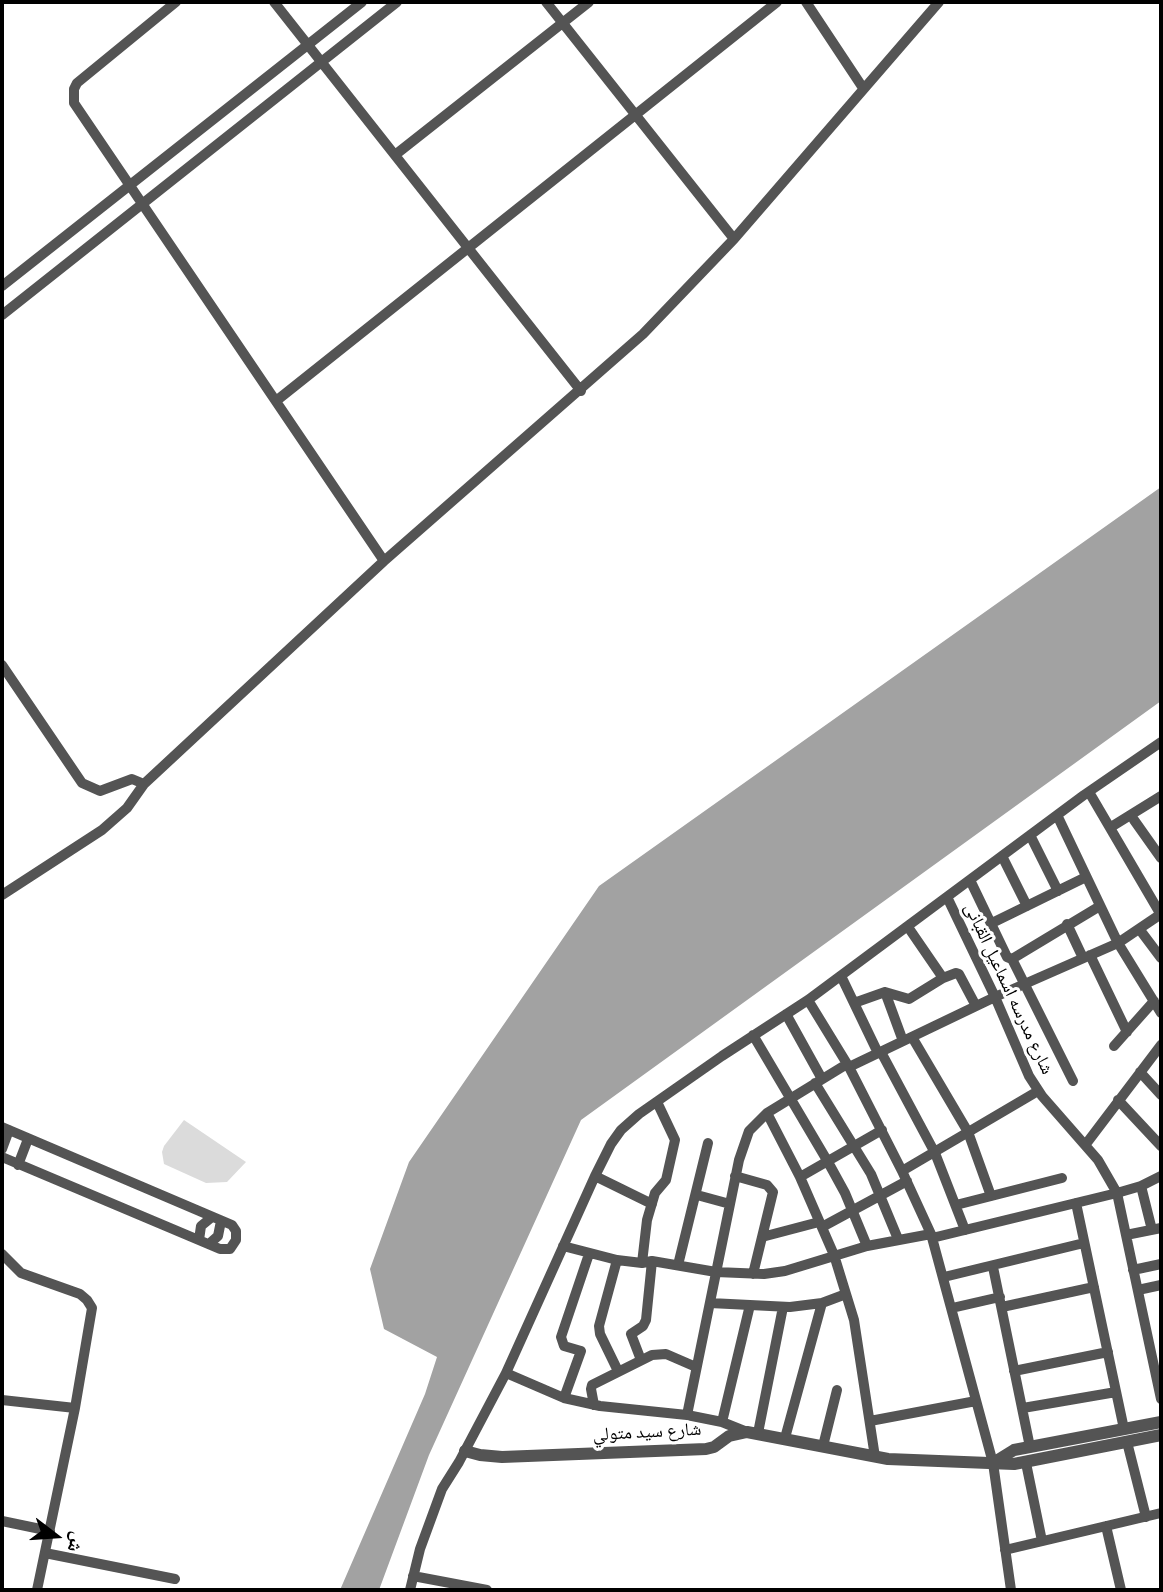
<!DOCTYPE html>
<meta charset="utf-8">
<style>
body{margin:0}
#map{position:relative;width:1163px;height:1592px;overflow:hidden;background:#fff;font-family:"Roboto Condensed","Noto Naskh Arabic",sans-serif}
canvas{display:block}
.frame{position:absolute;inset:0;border:4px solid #000;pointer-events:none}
.north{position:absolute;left:21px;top:1501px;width:70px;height:70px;-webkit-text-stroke:5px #fff;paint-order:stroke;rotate:107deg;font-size:19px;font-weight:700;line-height:28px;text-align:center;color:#000}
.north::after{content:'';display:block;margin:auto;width:24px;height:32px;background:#000;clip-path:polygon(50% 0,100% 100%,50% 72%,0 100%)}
</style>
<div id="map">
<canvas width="1163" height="1592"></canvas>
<div class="frame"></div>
<div class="north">ش</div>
</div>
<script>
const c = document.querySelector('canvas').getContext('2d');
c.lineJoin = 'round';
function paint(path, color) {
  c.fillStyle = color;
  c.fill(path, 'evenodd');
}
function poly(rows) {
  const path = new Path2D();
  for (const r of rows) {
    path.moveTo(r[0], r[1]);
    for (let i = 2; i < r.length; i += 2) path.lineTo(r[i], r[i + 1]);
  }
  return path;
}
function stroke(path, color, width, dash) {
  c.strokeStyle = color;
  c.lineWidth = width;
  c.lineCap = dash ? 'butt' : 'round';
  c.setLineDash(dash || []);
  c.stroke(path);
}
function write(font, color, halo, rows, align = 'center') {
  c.font = font + ' "Roboto Condensed","Noto Naskh Arabic",sans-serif';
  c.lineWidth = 6;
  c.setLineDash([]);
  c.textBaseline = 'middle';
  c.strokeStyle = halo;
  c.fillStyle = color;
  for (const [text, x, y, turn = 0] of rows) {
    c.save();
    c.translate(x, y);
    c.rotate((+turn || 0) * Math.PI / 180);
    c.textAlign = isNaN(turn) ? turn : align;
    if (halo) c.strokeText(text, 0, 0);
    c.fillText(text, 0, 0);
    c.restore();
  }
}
paint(poly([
 [184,1120,246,1162,227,1182,206,1183,164,1164,162,1152,164,1146]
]), '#dbdbdb');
paint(poly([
 [1161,487,1161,701,581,1120,429,1455,379,1590,340,1590,425,1394,437,1357,384,1329,370,1269,409,1162,599,886]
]), '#a2a2a2');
stroke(poly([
 [176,2,77,83,74,89,74,103,384,561],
 [274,2,581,391],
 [546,2,734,239],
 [806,2,863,88],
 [395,155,589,2],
 [2,286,362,2],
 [2,315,397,2],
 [276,401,777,2],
 [2,665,82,783,100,791,132,779,144,784],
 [1089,792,1161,915],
 [1057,815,1118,943,1161,1013],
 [1134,820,1161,858],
 [1111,827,1161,796],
 [1030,835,1058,891],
 [1002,856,1027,906],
 [970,880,1007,957,1012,959,1073,1081],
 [2,895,102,830,127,808,144,784,384,561,643,334,734,239,939,2],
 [947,897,995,997,1029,1076,1042,1096,1098,1160,1117,1193,1161,1399],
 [992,923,1086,877],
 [1067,924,1083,958],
 [908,927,943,978],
 [1140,930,1161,958],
 [1090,955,1127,1032],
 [1012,959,1100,906],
 [841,976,878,1053],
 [885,992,903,1041],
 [808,1000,849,1067,902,1171,931,1234,993,1463,1011,1590],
 [854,1003,885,992,909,999,943,978,956,973,959,974,976,1006],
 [786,1014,822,1079],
 [753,1035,828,1162,845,1193,867,1246],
 [912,1037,968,1132,991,1196],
 [1114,1046,1154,1001],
 [881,1052,935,1153,965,1230],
 [849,1067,995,997,1118,943,1161,914],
 [1140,1072,1161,1095],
 [815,1083,871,1174,898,1239],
 [1118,1100,1161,1146],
 [767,1113,800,1177,834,1255,854,1320,875,1457],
 [2,1127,232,1225,236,1231,236,1240,230,1249,220,1249,2,1157],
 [1086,1144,1161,1045],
 [2,1149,9,1130],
 [18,1165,28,1139],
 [902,1171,1038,1091],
 [595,1176,652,1204],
 [735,1176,767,1185,773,1192,753,1274],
 [800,1177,882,1130],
 [1141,1186,1152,1230],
 [697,1195,730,1204],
 [1076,1203,1124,1429],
 [956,1205,1062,1178],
 [822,1227,907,1181],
 [1126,1235,1161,1228],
 [762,1237,819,1222],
 [932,1238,1117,1193,1141,1186,1161,1176],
 [199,1240,201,1226,212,1217],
 [209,1244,218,1236,221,1221],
 [563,1246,617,1260,642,1263,652,1261,716,1272,764,1274,785,1271,867,1246,931,1234],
 [2,1254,21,1273,80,1294,87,1300,92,1308,75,1408,37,1590],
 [617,1260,599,1326,600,1334,618,1371],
 [642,1263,647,1220,655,1193,666,1180,675,1140,657,1102],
 [678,1265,708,1143],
 [993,1267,1030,1447],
 [1133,1270,1161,1264],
 [944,1277,1084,1243],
 [1138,1290,1161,1285],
 [710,1303,790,1307,822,1303,846,1294],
 [1002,1307,1094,1287],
 [952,1308,1000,1297],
 [641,1360,631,1334,643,1326,646,1320,652,1261],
 [1014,1371,1108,1352],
 [506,1373,564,1398,600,1406,687,1415,722,1422,747,1432],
 [564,1398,581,1351,564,1346,561,1337,589,1254],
 [2,1400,75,1408],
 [594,1405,591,1389,592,1385,652,1355,666,1354,696,1367],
 [1023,1408,1116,1392],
 [687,1415,739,1160,749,1131,767,1113,847,1064],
 [870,1421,976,1401],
 [722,1422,750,1305],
 [758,1433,783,1307],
 [785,1438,822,1303],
 [1127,1442,1146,1517],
 [823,1446,837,1390],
 [1026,1463,1042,1541],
 [2,1521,50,1531],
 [1106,1526,1121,1590],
 [1005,1550,1161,1513],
 [45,1553,175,1579],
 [413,1576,487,1590],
 [410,1590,420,1549,442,1489,459,1462,506,1373,595,1176,611,1144,621,1130,639,1114,722,1056,808,1000,1084,795,1161,742]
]), '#545454', 10);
stroke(poly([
 [465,1451,480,1455,502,1457,706,1449,714,1447,729,1436,747,1432,888,1459,1014,1464,1161,1435],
 [993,1463,1014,1450,1161,1422]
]), '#545454', 12);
write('18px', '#000', '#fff', [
 ["شارع مدرسه اسماعيل القبانى",1008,989,65],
 ["شارع سيد متولي",647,1433,-3]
]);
</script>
